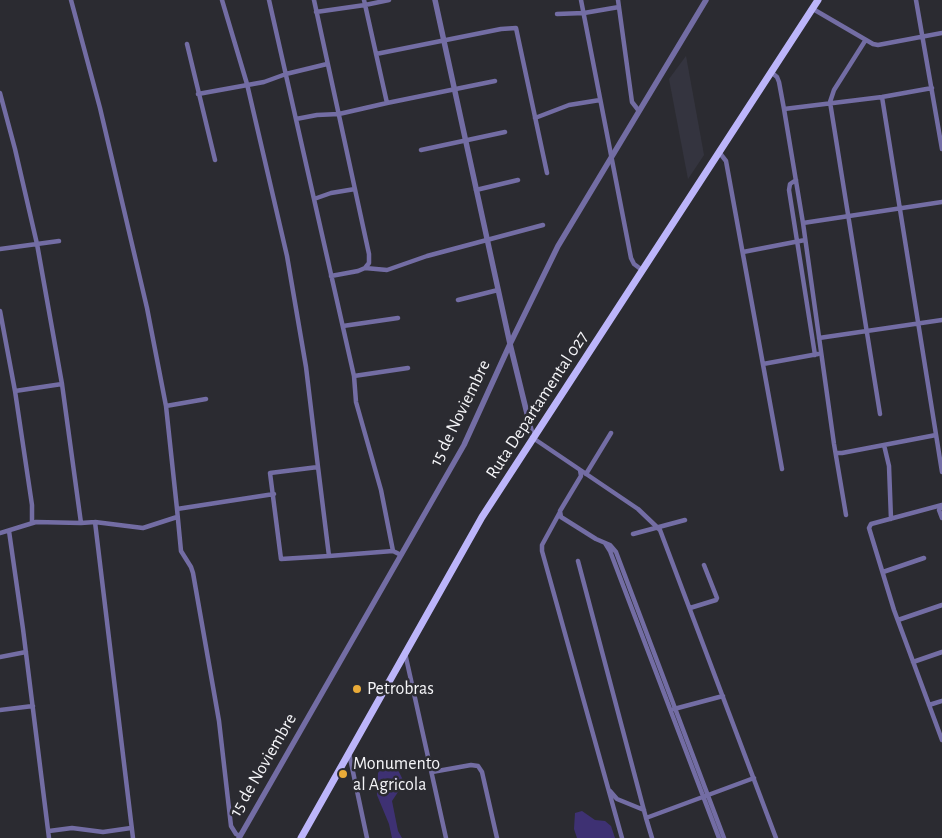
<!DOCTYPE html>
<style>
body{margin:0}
canvas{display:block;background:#2b2b31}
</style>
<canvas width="942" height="838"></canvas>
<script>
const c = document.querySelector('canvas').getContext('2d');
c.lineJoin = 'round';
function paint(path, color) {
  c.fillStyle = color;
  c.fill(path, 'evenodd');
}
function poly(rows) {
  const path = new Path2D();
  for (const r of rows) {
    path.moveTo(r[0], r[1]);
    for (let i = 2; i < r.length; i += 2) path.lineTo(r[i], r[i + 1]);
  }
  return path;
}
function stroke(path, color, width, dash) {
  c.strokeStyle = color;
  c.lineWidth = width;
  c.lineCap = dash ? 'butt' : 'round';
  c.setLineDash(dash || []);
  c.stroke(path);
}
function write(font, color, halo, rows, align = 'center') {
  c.font = font + ' "Alegreya Sans",sans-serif';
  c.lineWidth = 5;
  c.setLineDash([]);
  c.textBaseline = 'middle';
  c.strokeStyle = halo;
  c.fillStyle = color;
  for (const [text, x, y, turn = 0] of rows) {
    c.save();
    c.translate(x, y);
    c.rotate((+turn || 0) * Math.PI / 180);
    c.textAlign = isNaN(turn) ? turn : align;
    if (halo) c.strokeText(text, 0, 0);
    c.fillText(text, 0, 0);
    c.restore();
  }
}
paint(poly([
 [686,56,704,155,688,179,669,79]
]), '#34343f');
paint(poly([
 [389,763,396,766,403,780,404,787,398,792,392,801,398,831,402,838,392,838,389,824,377,795,378,773,383,766],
 [582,811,595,820,605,821,611,826,615,838,577,838,574,829,575,813]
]), '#3e3173');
stroke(poly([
 [71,0,100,108,147,308,166,406,177,509,274,494],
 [222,0,247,84,287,256,306,367,318,467,329,556,281,559,270,473,318,467],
 [269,0,354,376,356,402,381,490,393,551,401,555],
 [314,0,369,254,369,263,365,268,358,271,331,276],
 [364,0,387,103],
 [581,0,631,258,634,264,642,270],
 [618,0,632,102,639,111],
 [916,0,942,149],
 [813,9,873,44,878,45,942,33],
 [316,12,365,5,389,0],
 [557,14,584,13,619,7],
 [865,41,834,90,830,102,880,414],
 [187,44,215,160],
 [376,54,501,29,516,28,547,173],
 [771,72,777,77,779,82,784,109,803,223,834,444,846,515],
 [0,93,15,149,37,244,62,384,81,523],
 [198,94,264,82,286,74,327,64],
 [882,97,942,472],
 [784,109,882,97,932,88],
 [535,118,569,105,600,100],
 [296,119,317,115,339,114,387,103,495,81],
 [421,150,505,132],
 [719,152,726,161,782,469],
 [796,180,790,184,789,190,815,355],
 [476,190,518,180],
 [314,199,331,193,355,189],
 [803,223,942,202],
 [0,249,59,241],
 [743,252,805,240],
 [365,268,387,270,427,256,543,225],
 [458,300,498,290],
 [0,311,15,391,32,505,32,523],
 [343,326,398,318],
 [819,338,942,320],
 [763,364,818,354],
 [354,376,408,368],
 [15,391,62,384],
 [166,406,206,399],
 [533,438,638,509,660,530,776,838],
 [884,445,889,466,891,519],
 [836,453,842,453,936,435],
 [580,470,581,476,560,511,561,517,596,539,610,545,616,552,724,838],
 [586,474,611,433],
 [942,505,871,524,869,528,894,610,942,740],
 [942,506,939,510,942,518],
 [177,509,181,551,191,567,193,573,219,721,231,826,236,834,240,836],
 [560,512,542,545,542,551,622,838],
 [95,522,133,838],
 [9,531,23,629,49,838],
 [0,533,36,522,81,523,95,522,143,528,177,517],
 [633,534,685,520],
 [605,543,610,551,719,838],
 [329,556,393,551],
 [578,561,646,818],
 [883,572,924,558],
 [690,608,716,600,717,598,704,565],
 [898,620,942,605],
 [405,653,446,838],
 [0,657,26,652],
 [913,662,942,652],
 [929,705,942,701],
 [674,709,723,696],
 [0,710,33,706],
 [349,753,367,838],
 [432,772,471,765,478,766,482,772,497,838],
 [610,791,617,799,644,810],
 [49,831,72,828,103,832,131,828],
 [652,838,646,818,754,778]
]), '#736da4', 4.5);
stroke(poly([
 [435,0,510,344,533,438],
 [239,838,464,445,510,344,558,246,706,0]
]), '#736da4', 5.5);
stroke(poly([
 [301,838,482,517,818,0]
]), '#bcb5fa', 7);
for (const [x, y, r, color] of [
 [357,689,5,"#e9ab38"],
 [343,774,5,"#e9ab38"]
]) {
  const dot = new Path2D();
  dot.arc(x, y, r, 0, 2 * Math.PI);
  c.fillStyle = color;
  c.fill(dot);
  stroke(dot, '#2b2b31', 2);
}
write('18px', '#f5f5f8', '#2b2b31', [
 ["Ruta Departamental 027",537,405,-57],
 ["15 de Noviembre",460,413,-64],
 ["15 de Noviembre",263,765,-60]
]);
write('18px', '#f5f5f8', '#2b2b31', [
 ["Petrobras",367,689],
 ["Monumento",353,764],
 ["al Agricola",353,785]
], 'left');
</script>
